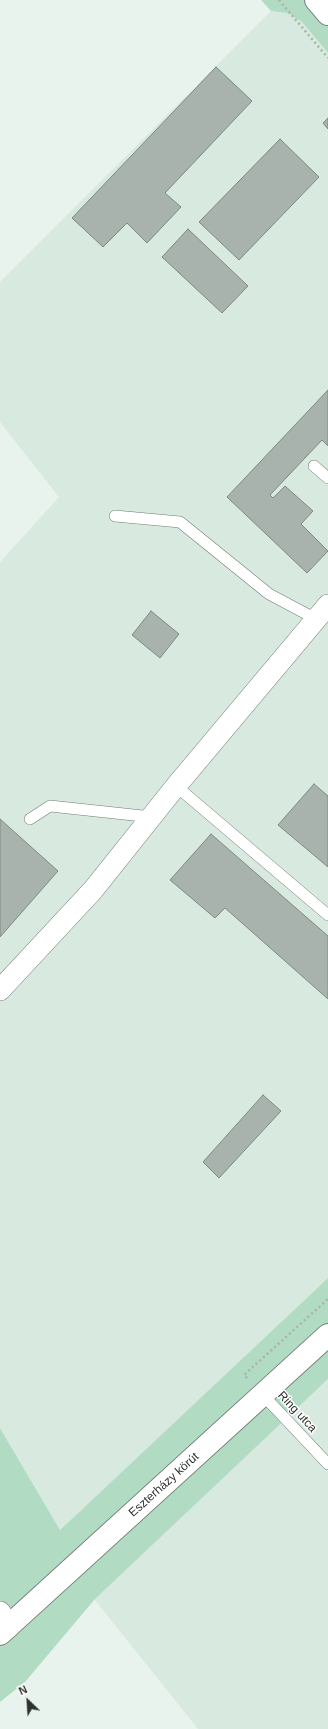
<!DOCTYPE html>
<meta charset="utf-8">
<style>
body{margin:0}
#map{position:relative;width:328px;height:1729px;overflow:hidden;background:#e9f3ed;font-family:Arial,sans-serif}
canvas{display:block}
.north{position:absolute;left:8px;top:1681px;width:40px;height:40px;-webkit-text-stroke:3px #fff;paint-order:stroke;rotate:335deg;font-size:11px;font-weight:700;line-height:16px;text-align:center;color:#2d312f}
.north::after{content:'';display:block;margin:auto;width:14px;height:18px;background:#2d312f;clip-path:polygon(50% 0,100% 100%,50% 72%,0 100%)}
</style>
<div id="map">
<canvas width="328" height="1729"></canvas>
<div class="north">N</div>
</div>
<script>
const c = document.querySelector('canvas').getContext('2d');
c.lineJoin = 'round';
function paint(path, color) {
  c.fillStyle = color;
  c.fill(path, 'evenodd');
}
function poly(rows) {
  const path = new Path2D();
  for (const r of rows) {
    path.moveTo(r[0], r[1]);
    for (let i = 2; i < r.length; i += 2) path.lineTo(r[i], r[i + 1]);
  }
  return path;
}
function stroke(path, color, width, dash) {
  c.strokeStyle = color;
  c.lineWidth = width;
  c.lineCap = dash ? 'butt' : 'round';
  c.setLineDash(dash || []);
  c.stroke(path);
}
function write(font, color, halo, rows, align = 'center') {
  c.font = font + ' Arial,sans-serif';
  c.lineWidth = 3;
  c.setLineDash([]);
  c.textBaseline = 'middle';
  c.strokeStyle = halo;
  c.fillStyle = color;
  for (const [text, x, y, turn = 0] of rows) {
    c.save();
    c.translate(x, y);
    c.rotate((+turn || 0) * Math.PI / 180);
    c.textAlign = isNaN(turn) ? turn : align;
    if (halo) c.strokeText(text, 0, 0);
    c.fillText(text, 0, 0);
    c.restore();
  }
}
paint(poly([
 [271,11,287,13,302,22,328,53,328,1278,60,1530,0,1428,0,562,59,497,0,422,0,282],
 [328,1379,328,1729,198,1729,94,1599]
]), '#d8eadf');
paint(poly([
 [261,0,328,0,328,53,302,22,287,13,271,11],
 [328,1278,328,1379,95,1599,25,1682,0,1702,0,1428,60,1530]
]), '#b1dcc3');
const building = poly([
 [216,67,252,101,165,193,181,207,147,243,127,223,103,247,72,218,216,67],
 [328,118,328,129,323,123,328,118],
 [280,139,319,177,239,260,199,222,280,139],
 [188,229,248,286,222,313,162,257,188,229],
 [328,390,328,446,322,440,270,495,273,498,285,486,313,511,301,524,328,551,307,573,227,497,328,390],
 [151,611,179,634,160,658,132,635,151,611],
 [314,784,328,796,328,867,278,825,314,784],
 [0,819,58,871,0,937,0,819],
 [211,834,328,936,328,999,225,908,215,918,170,880,211,834],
 [263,1095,281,1111,219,1178,203,1162,263,1095]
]);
paint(building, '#a9b3ad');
stroke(building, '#808984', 1);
const service = poly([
 [314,466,328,478],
 [115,516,180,522,269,594,316,619],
 [176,786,328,915],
 [30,819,50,806,152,817],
 [263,1395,328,1464]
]);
const minor = poly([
 [0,990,93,890,176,786,328,605],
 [0,1612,9,1627]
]);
const tertiary = poly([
 [0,1634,328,1335]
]);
const secondary = poly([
 [316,0,328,14]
]);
stroke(service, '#727b75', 12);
stroke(minor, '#727b75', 22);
stroke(tertiary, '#727b75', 24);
stroke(secondary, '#727b75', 24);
stroke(poly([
 [279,0,328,58],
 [247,1378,244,1375,328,1299]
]), '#aab2ad', 2.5, [2, 3]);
stroke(service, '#fff', 11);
stroke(minor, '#fff', 21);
stroke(tertiary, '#fff', 22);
stroke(secondary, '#fff', 22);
write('12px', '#2d312f', '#fff', [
 ["Ring utca",297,1412,47],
 ["Eszterházy körút",164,1485,-42]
]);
</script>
